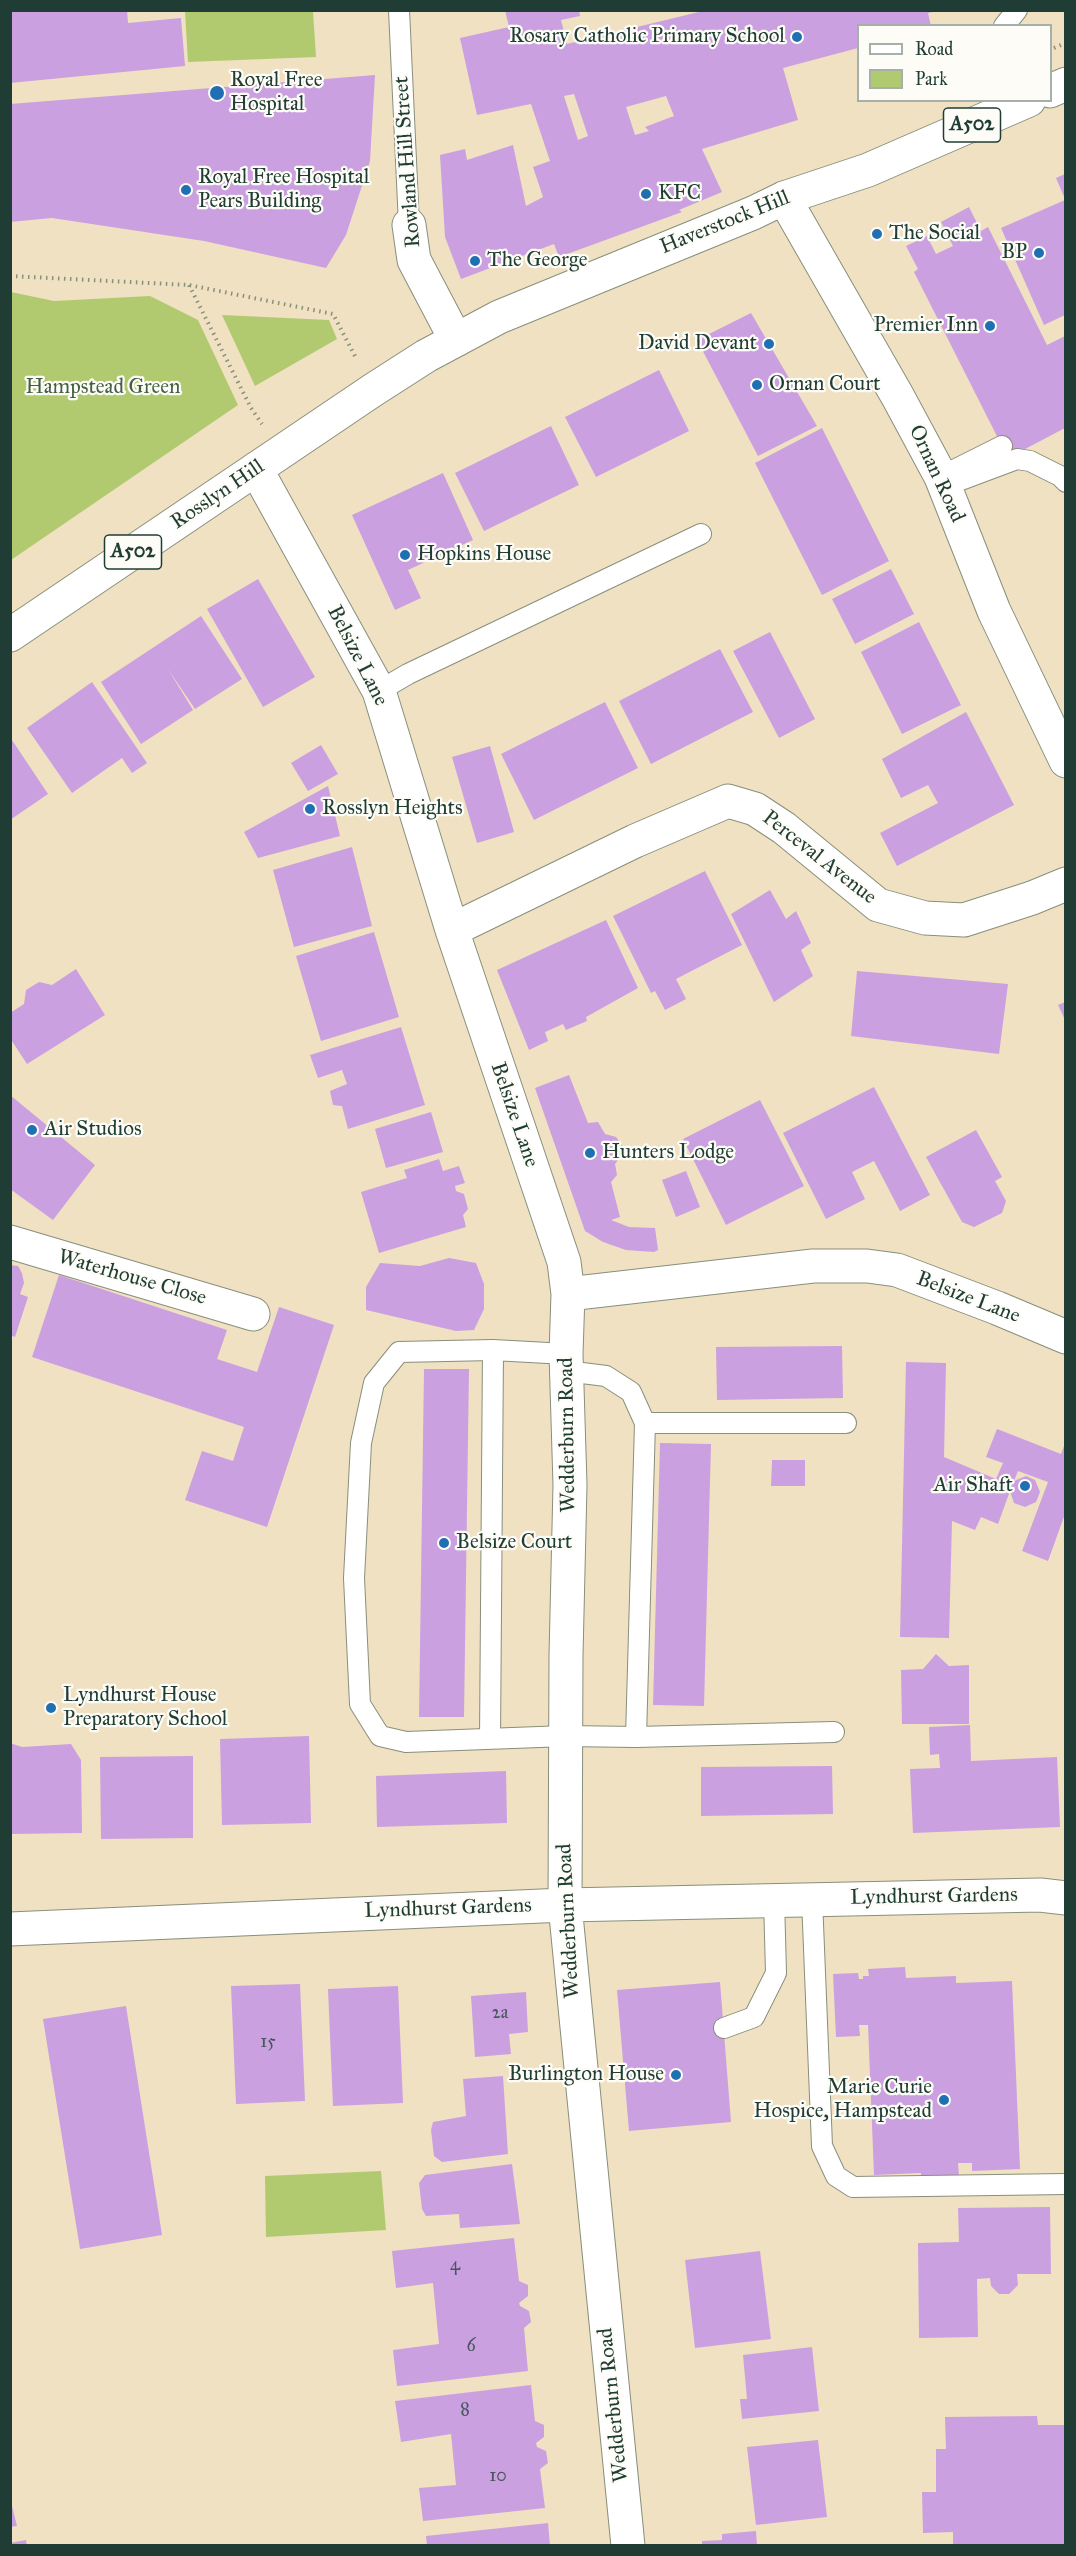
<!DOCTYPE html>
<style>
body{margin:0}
#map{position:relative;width:1076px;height:2556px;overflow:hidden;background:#f0e1c2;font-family:"IM FELL Great Primer",serif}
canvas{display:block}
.frame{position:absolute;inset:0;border:12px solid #1f3d34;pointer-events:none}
.legend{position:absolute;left:857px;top:24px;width:195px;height:78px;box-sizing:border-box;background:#fdfcf7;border:2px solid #a4b0a9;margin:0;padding:8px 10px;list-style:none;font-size:18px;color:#1f3d34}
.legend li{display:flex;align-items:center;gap:12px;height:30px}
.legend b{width:30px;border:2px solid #a4b0a9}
</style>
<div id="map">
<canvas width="1076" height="2556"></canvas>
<div class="frame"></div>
<ul class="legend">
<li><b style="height:8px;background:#fff"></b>Road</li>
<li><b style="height:16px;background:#b2ca6f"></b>Park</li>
</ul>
</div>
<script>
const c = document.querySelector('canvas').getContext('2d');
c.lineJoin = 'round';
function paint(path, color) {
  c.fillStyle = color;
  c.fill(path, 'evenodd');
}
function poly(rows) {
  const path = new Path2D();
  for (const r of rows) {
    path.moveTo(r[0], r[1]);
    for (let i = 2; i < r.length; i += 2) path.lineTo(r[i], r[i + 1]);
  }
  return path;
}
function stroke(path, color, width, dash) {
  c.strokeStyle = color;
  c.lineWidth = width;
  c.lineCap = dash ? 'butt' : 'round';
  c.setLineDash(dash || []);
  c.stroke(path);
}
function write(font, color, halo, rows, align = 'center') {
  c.font = font + ' "IM FELL Great Primer",serif';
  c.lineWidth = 4.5;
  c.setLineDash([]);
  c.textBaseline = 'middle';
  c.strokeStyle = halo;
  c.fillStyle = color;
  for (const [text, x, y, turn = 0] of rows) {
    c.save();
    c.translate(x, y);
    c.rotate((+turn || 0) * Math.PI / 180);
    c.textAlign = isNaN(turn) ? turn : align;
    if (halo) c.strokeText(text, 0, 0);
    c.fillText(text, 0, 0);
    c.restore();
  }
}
paint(poly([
 [185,11,313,11,316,57,188,62],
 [11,292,54,301,150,296,198,320,238,405,11,560],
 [222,315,329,320,337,339,255,386],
 [381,2171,386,2230,266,2237,265,2176]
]), '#b2ca6f');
paint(poly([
 [10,10,127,10,128,23,181,18,185,66,10,83],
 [505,10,579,10,580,16,561,20,567,44,707,10,936,11,928,13,931,26,858,26,858,48,783,68,798,120,702,149,722,192,679,210,682,212,559,257,554,244,461,279,445,237,440,155,465,149,467,160,513,145,526,206,543,197,533,167,550,161,531,104,477,115,460,38,509,27],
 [574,94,588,136,578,140,564,96],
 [666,96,674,116,645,127,649,131,635,135,626,107],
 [375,75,370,161,346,235,326,268,204,241,52,218,10,222,10,104],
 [1065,174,1065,199,1056,178],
 [1065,200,1065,315,1044,325,1001,228],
 [969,207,981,231,988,227,1047,345,1065,336,1065,428,1008,458,914,272,918,269,906,246,927,236,936,254,953,246,941,222],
 [751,313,817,426,758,456,697,340],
 [659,370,689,431,596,477,565,417],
 [551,426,579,485,484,531,455,473],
 [822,428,889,561,822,595,755,463],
 [443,473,473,540,408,570,421,598,395,610,352,515],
 [891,569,914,614,855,644,832,599],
 [258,579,315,677,263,707,207,609],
 [201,616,242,679,195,709,168,669,193,710,141,744,101,682],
 [919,622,961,705,902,734,861,652],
 [770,632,815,719,779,738,733,651],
 [720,649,753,712,651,764,619,701],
 [92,682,147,763,132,773,122,758,72,793,27,728],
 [605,702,638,768,534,820,501,754],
 [966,712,1014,805,897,866,880,833,938,803,928,785,901,798,882,759],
 [12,740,48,794,10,820,10,741],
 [321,745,338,774,308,791,291,763],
 [490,746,514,832,477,843,452,757],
 [328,786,340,836,258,858,244,832],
 [352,847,372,926,294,947,273,870],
 [705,871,742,945,676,979,686,999,665,1010,655,991,651,993,613,916],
 [770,890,786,919,796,911,811,943,801,950,813,976,774,1002,731,914],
 [606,920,638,988,586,1017,587,1021,566,1030,563,1024,545,1032,548,1041,529,1050,497,970],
 [374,932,399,1017,321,1041,296,956],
 [76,969,105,1015,27,1064,10,1038,10,1013,24,1004,26,990,39,982,52,985],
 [857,971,1008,984,999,1054,851,1036],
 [1065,1002,1065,1020,1058,1005],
 [401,1027,425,1105,348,1129,342,1106,333,1105,330,1091,347,1084,342,1070,318,1078,310,1055],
 [569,1075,588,1123,598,1122,605,1134,616,1137,622,1145,622,1155,615,1164,617,1175,611,1182,620,1217,611,1220,629,1227,655,1228,658,1250,654,1252,626,1250,603,1242,585,1231,535,1088],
 [874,1087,930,1195,900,1211,874,1161,852,1172,865,1199,826,1219,783,1133],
 [10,1095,95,1165,53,1220,10,1189],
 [760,1100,804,1186,726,1225,683,1139],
 [431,1112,443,1152,386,1168,375,1129],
 [976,1130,1002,1177,995,1181,1006,1201,1002,1213,974,1227,962,1222,926,1157],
 [439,1159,443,1171,459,1166,465,1183,455,1186,456,1191,464,1194,468,1209,463,1215,466,1227,379,1253,361,1192,407,1178,404,1170],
 [686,1171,700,1207,676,1217,662,1180],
 [449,1258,476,1263,484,1284,484,1309,474,1330,456,1331,366,1310,366,1287,380,1263,420,1266],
 [10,1265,18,1266,22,1273,24,1283,20,1294,28,1297,15,1337,10,1335],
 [59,1275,227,1330,217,1359,257,1372,279,1307,334,1325,267,1527,185,1500,202,1451,233,1461,244,1427,32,1357],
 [842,1346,843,1398,717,1400,716,1347],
 [906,1362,946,1363,944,1457,996,1479,1003,1463,986,1457,997,1429,1061,1454,1064,1446,1065,1447,1065,1514,1048,1561,1022,1551,1048,1482,1018,1471,1014,1481,1026,1476,1035,1480,1040,1492,1036,1502,1025,1507,1014,1503,1010,1491,998,1524,981,1517,975,1530,952,1521,949,1638,900,1637],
 [424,1369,469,1369,464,1717,419,1717],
 [660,1443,711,1444,704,1706,653,1705],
 [772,1460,805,1460,805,1486,771,1486],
 [936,1654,949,1666,969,1665,969,1724,902,1724,901,1670,923,1669],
 [970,1725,971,1761,1057,1757,1060,1827,913,1833,910,1769,940,1768,939,1754,930,1755,929,1727],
 [309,1736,311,1823,222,1825,220,1739],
 [10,1743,22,1747,71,1744,81,1760,82,1833,10,1834],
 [193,1756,193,1838,101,1839,100,1757],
 [832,1766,833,1814,701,1816,701,1767],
 [506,1771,507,1823,377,1827,376,1776],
 [905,1967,906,1978,956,1976,956,1983,1012,1981,1020,2169,972,2171,972,2163,958,2163,959,2176,921,2178,921,2173,874,2175,868,2025,859,2025,860,2036,836,2037,833,1974,858,1973,859,1979,863,1979,863,1976,869,1976,868,1969],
 [720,1982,731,2122,629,2131,617,1990],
 [300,1984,305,2101,236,2104,231,1986],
 [398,1986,403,2103,333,2106,328,1989],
 [526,1992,528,2032,509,2034,511,2054,475,2057,471,1996],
 [126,2006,162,2235,80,2249,43,2019],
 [503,2076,508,2154,442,2162,434,2156,431,2130,433,2122,466,2116,463,2079],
 [512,2164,520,2224,460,2228,459,2214,426,2216,422,2209,419,2183,425,2175],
 [1050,2207,1051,2274,1017,2274,1018,2285,1009,2294,999,2294,991,2286,990,2278,977,2279,978,2337,919,2338,918,2243,959,2242,958,2208],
 [514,2238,519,2281,528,2285,528,2296,519,2303,520,2306,529,2311,531,2322,524,2328,528,2371,397,2386,393,2350,439,2344,433,2283,396,2288,392,2251],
 [760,2251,771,2339,695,2348,685,2260],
 [812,2347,819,2411,742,2419,740,2399,747,2399,743,2355],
 [531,2385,535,2421,544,2425,544,2437,536,2443,537,2447,546,2451,548,2463,540,2469,545,2508,423,2521,419,2488,456,2485,451,2434,401,2442,395,2401],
 [1037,2416,1038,2425,1065,2425,1065,2546,953,2546,953,2532,923,2533,922,2492,936,2492,936,2449,946,2449,945,2417],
 [818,2440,827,2517,756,2525,747,2447],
 [10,2498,17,2526,10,2527],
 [548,2523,550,2546,427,2546,426,2536],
 [756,2531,757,2546,702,2546,702,2541,722,2540,722,2534],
 [26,2540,27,2546,10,2546,10,2543]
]), '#caa0e0');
const service = poly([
 [399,10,409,225],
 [1004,26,1017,10],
 [946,474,1002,446],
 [945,486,1017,459,1030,461,1060,476,1066,482],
 [379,691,408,674,701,534],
 [566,1354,493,1350,399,1352,374,1383,361,1443,354,1578,360,1704,380,1736,406,1742,566,1736,636,1737,834,1732],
 [566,1371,606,1376,631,1392,645,1423,636,1737],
 [645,1423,846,1423],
 [490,1739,493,1350],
 [812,1899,822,2146,836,2176,853,2187,1066,2184],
 [724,2028,754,2017,776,1973,774,1899]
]);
const minor = poly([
 [784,198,898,397,941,477,994,611,1066,761],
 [409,225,414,260,456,340],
 [256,469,379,691,452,930,564,1262,568,1294,566,1354,570,1485,566,1656,565,1905,628,2546],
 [452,930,635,841,728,801,755,809,784,828,878,905,925,918,964,920,1032,898,1066,884],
 [10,1242,253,1314],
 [568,1294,813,1266,867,1266,897,1270,997,1308,1066,1337],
 [10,1929,565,1905,1040,1895,1066,1898]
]);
const primary = poly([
 [1050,91,1066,84],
 [10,635,373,390,426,356,499,317,753,213,784,198,868,170,1029,100]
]);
stroke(service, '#888f7b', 22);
stroke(minor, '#888f7b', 35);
stroke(primary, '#888f7b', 35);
stroke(poly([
 [1054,48,1066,43],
 [10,276,189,285,333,314,356,358],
 [189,285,251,408,262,424]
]), '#888f7b', 4, [1.5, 4.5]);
stroke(service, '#fff', 20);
stroke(minor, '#fff', 33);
stroke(primary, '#fff', 33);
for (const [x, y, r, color] of [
 [797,37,6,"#1f6fb2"],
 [217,93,8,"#1f6fb2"],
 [186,190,6,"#1f6fb2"],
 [646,194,6,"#1f6fb2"],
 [877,234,6,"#1f6fb2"],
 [1039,253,6,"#1f6fb2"],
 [475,261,6,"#1f6fb2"],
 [990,326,6,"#1f6fb2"],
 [769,344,6,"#1f6fb2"],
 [757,385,6,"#1f6fb2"],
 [405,555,6,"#1f6fb2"],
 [310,809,6,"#1f6fb2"],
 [32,1130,6,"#1f6fb2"],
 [590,1153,6,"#1f6fb2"],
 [1025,1486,6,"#1f6fb2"],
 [444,1543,6,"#1f6fb2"],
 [51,1708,6,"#1f6fb2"],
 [676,2075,6,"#1f6fb2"],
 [944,2100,6,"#1f6fb2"]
]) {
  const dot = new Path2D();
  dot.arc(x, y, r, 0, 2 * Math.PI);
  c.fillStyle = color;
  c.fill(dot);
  stroke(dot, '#fdfcf7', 2);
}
write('18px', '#4a565f', null, [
 ["2a",500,2014],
 ["15",268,2043],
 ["4",455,2266],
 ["6",471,2347],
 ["8",465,2411],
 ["10",498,2477]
]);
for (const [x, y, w] of [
 [972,125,57],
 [133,552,57]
]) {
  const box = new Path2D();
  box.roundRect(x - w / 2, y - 17, w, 34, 4.5);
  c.fillStyle = '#fdfcf7';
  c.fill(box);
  stroke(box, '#1f3d34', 1.5);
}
write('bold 20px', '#1f3d34', null, [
 ["A502",972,125],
 ["A502",133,552]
]);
write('21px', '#1f3d34', '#fdfcf7', [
 ["Rosary Catholic Primary School",785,37,"right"],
 ["Royal Free",230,81],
 ["Hospital",230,105],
 ["Royal Free Hospital",198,178],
 ["Pears Building",198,202],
 ["KFC",658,194],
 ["The Social",889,234],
 ["BP",1027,253,"right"],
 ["The George",487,261],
 ["Premier Inn",978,326,"right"],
 ["David Devant",757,344,"right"],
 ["Ornan Court",769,385],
 ["Hopkins House",417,555],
 ["Rosslyn Heights",322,809],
 ["Air Studios",44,1130],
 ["Hunters Lodge",602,1153],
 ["Air Shaft",1013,1486,"right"],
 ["Belsize Court",456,1543],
 ["Lyndhurst House",63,1696],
 ["Preparatory School",63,1720],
 ["Burlington House",664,2075,"right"],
 ["Marie Curie",932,2088,"right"],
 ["Hospice, Hampstead",932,2112,"right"]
], 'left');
write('21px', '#1f3d34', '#fdfcf7', [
 ["Rowland Hill Street",408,162,-94],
 ["Haverstock Hill",725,223,-22],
 ["Ornan Road",936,474,65],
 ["Rosslyn Hill",218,495,-34],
 ["Belsize Lane",357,656,63],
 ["Perceval Avenue",819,858,38],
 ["Belsize Lane",514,1115,71],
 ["Waterhouse Close",132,1278,16],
 ["Belsize Lane",968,1298,21],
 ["Wedderburn Road",568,1435,-91],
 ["Lyndhurst Gardens",934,1897,-1],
 ["Lyndhurst Gardens",448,1909,-2],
 ["Wedderburn Road",569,1921,-93],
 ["Wedderburn Road",614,2405,-96]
]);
write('21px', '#446043', '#fdfcf7', [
 ["Hampstead Green",103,388]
]);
</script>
